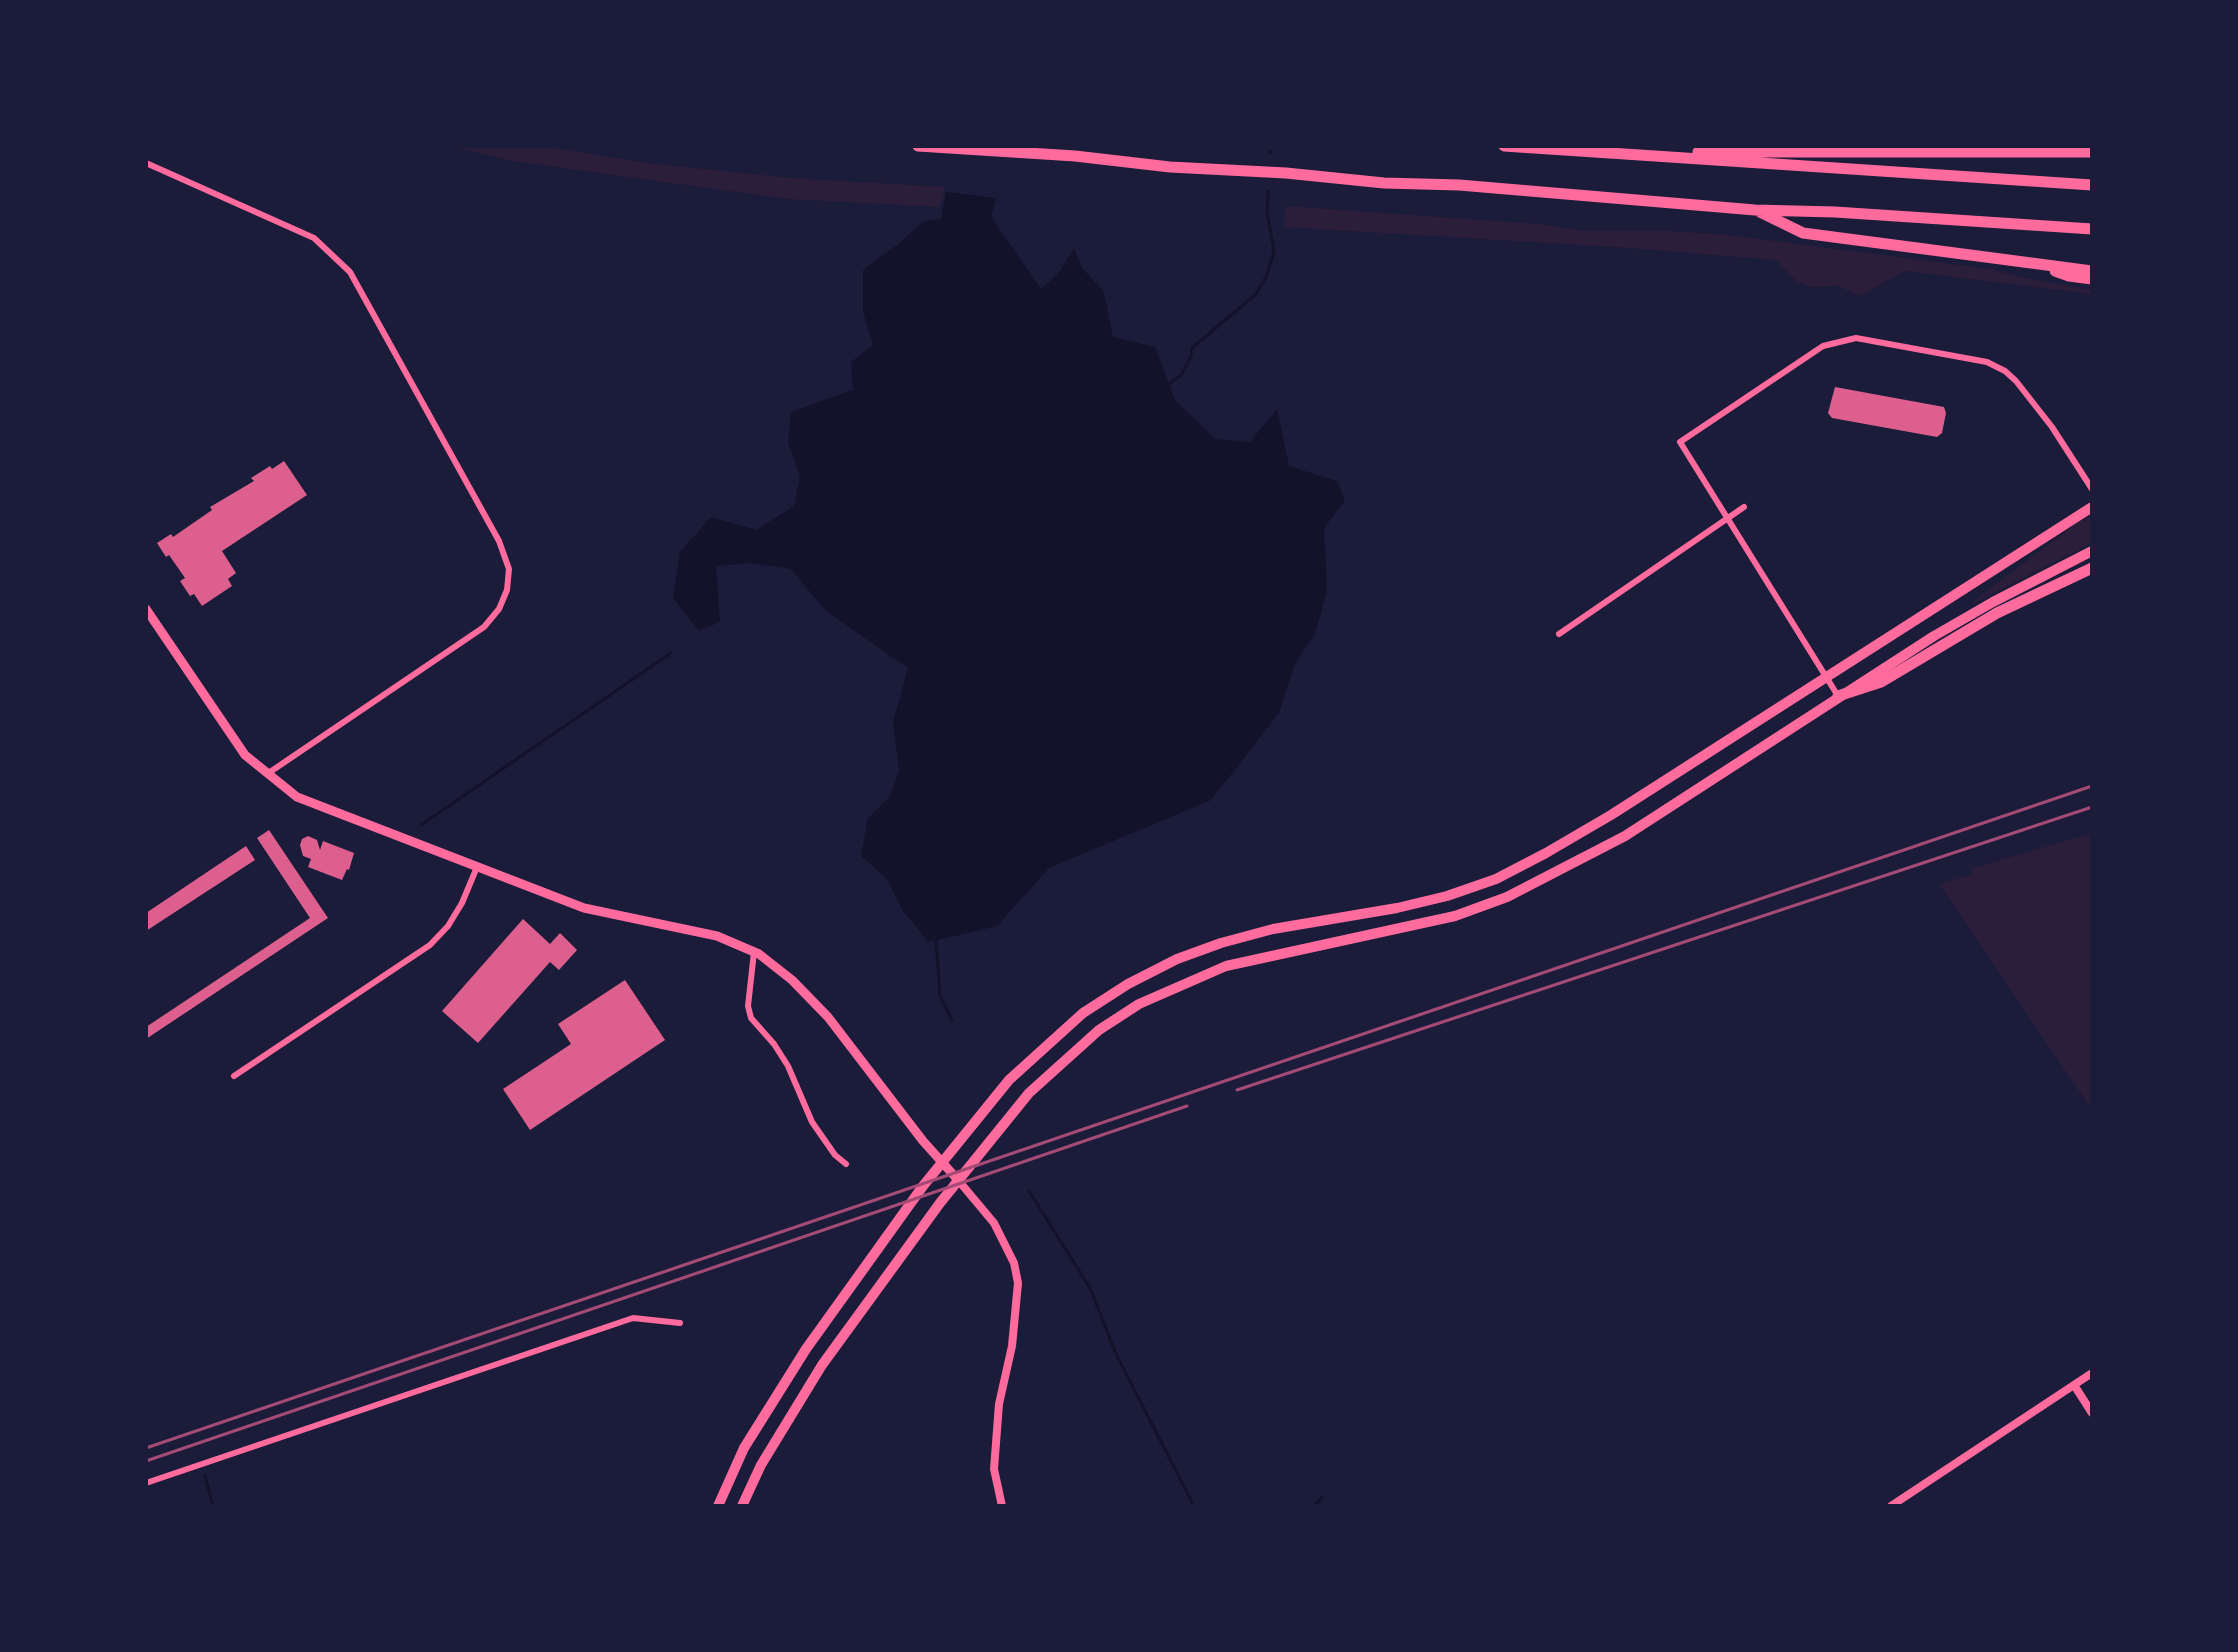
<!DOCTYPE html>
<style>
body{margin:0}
#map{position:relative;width:2238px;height:1652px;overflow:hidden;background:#1b1b3a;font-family:Jost,sans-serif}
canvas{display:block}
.frame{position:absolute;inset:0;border:148px solid #1b1b3a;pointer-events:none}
</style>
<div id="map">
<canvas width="2238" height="1652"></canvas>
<div class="frame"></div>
</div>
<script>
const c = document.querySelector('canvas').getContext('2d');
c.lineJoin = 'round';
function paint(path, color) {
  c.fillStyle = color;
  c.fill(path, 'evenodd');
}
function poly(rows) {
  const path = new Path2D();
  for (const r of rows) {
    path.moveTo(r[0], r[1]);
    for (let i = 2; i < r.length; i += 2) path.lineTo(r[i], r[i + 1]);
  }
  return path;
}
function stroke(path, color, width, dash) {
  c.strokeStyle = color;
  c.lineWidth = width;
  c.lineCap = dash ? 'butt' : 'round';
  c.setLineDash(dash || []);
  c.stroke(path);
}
paint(poly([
 [450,146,541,146,647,163,791,178,945,187,940,207,787,199,512,161],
 [1286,206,1539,224,1586,231,1670,231,1729,235,1990,269,2024,278,2092,290,2092,294,1905,271,1859,296,1839,286,1810,287,1796,281,1776,260,1615,247,1283,227],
 [2092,514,2092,543,1966,607,2076,524],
 [2092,833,2092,1110,1939,884,1971,875,1970,869]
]), '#2a1e3b');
paint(poly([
 [946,192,996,198,991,217,1041,289,1058,274,1074,248,1082,268,1104,292,1113,337,1155,347,1175,400,1215,439,1250,442,1277,409,1289,466,1337,481,1345,500,1324,528,1327,590,1315,634,1295,663,1279,713,1211,800,1049,868,997,926,929,942,903,911,887,879,861,856,868,818,890,796,899,770,893,723,908,668,826,611,791,569,752,563,716,566,720,622,699,631,673,598,680,552,711,517,756,530,794,506,800,476,788,443,791,412,853,390,851,362,873,345,863,312,863,270,900,243,922,222,941,219]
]), '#12122b');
stroke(poly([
 [1270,153,1270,151],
 [1169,384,1182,374,1191,356,1192,348,1256,294,1267,275,1274,251,1267,212,1268,191],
 [421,825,671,653],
 [936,940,940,996,952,1020],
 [1029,1191,1090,1288,1116,1354,1194,1506],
 [205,1476,213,1506],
 [1315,1506,1322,1497]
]), '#12122b', 3);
paint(poly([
 [1835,387,1944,407,1946,413,1942,433,1937,437,1832,418,1828,413],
 [284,461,307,495,222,551,236,573,228,579,232,586,202,606,194,594,190,596,180,581,185,578,169,555,166,557,157,543,171,534,173,537,212,510,210,507,254,481,251,478,270,466,272,469],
 [269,830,328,918,146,1039,146,1027,310,918,257,838],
 [308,836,317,840,320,850,323,841,354,853,349,870,347,869,342,880,308,867,311,859,303,856,300,845,302,839],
 [246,846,255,860,146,931,146,913],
 [523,919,550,944,560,933,577,950,559,970,550,962,478,1043,442,1011],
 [625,980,665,1040,530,1130,503,1089,571,1044,558,1024]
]), '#dd5f8e');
stroke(poly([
 [146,163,314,238,350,272,499,541,509,569,507,590,499,609,484,627,267,774],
 [1559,634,1744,507],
 [1838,696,1680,442,1823,346,1856,338,1987,362,2005,371,2016,381,2052,427,2092,489],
 [754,952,748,1006,751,1018,774,1044,788,1066,812,1122,835,1155,846,1164],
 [234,1076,430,945,448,926,462,903,477,867],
 [146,1483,633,1318,680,1323]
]), '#ff6b9d', 6);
stroke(poly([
 [958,1180,994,1223,1014,1263,1018,1283,1012,1346,999,1404,994,1469,1002,1506],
 [2074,1385,2092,1413],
 [1891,1506,2092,1373]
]), '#ff6b9d', 8);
stroke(poly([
 [146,609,245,755,297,797,584,908,717,936,759,954,792,980,828,1017,923,1141,958,1180]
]), '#ff6b9d', 9);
stroke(poly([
 [718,1506,744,1448,806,1349,923,1186,1009,1080,1083,1013,1128,984,1177,959,1221,943,1273,929,1397,908,1447,896,1496,879,1546,853,1611,815,2092,507],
 [742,1506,761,1465,822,1365,940,1203,1029,1093,1099,1030,1139,1004,1226,966,1455,916,1507,897,1625,836,1934,636,1993,602,2092,551]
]), '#ff6b9d', 10);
stroke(poly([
 [918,146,1075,156,1170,167,1286,173,1384,183,1459,185,1755,210,1835,212,2092,229],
 [1504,146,2092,185],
 [1698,152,2092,152],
 [1760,212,1803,233,2092,271],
 [2055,271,2069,276,2092,279],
 [1838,696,1881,682,1997,613,2092,568]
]), '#ff6b9d', 11);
stroke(poly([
 [1237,1090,2092,807],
 [146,1448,2092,786],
 [146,1461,1187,1106]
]), '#a44b75', 3);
</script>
